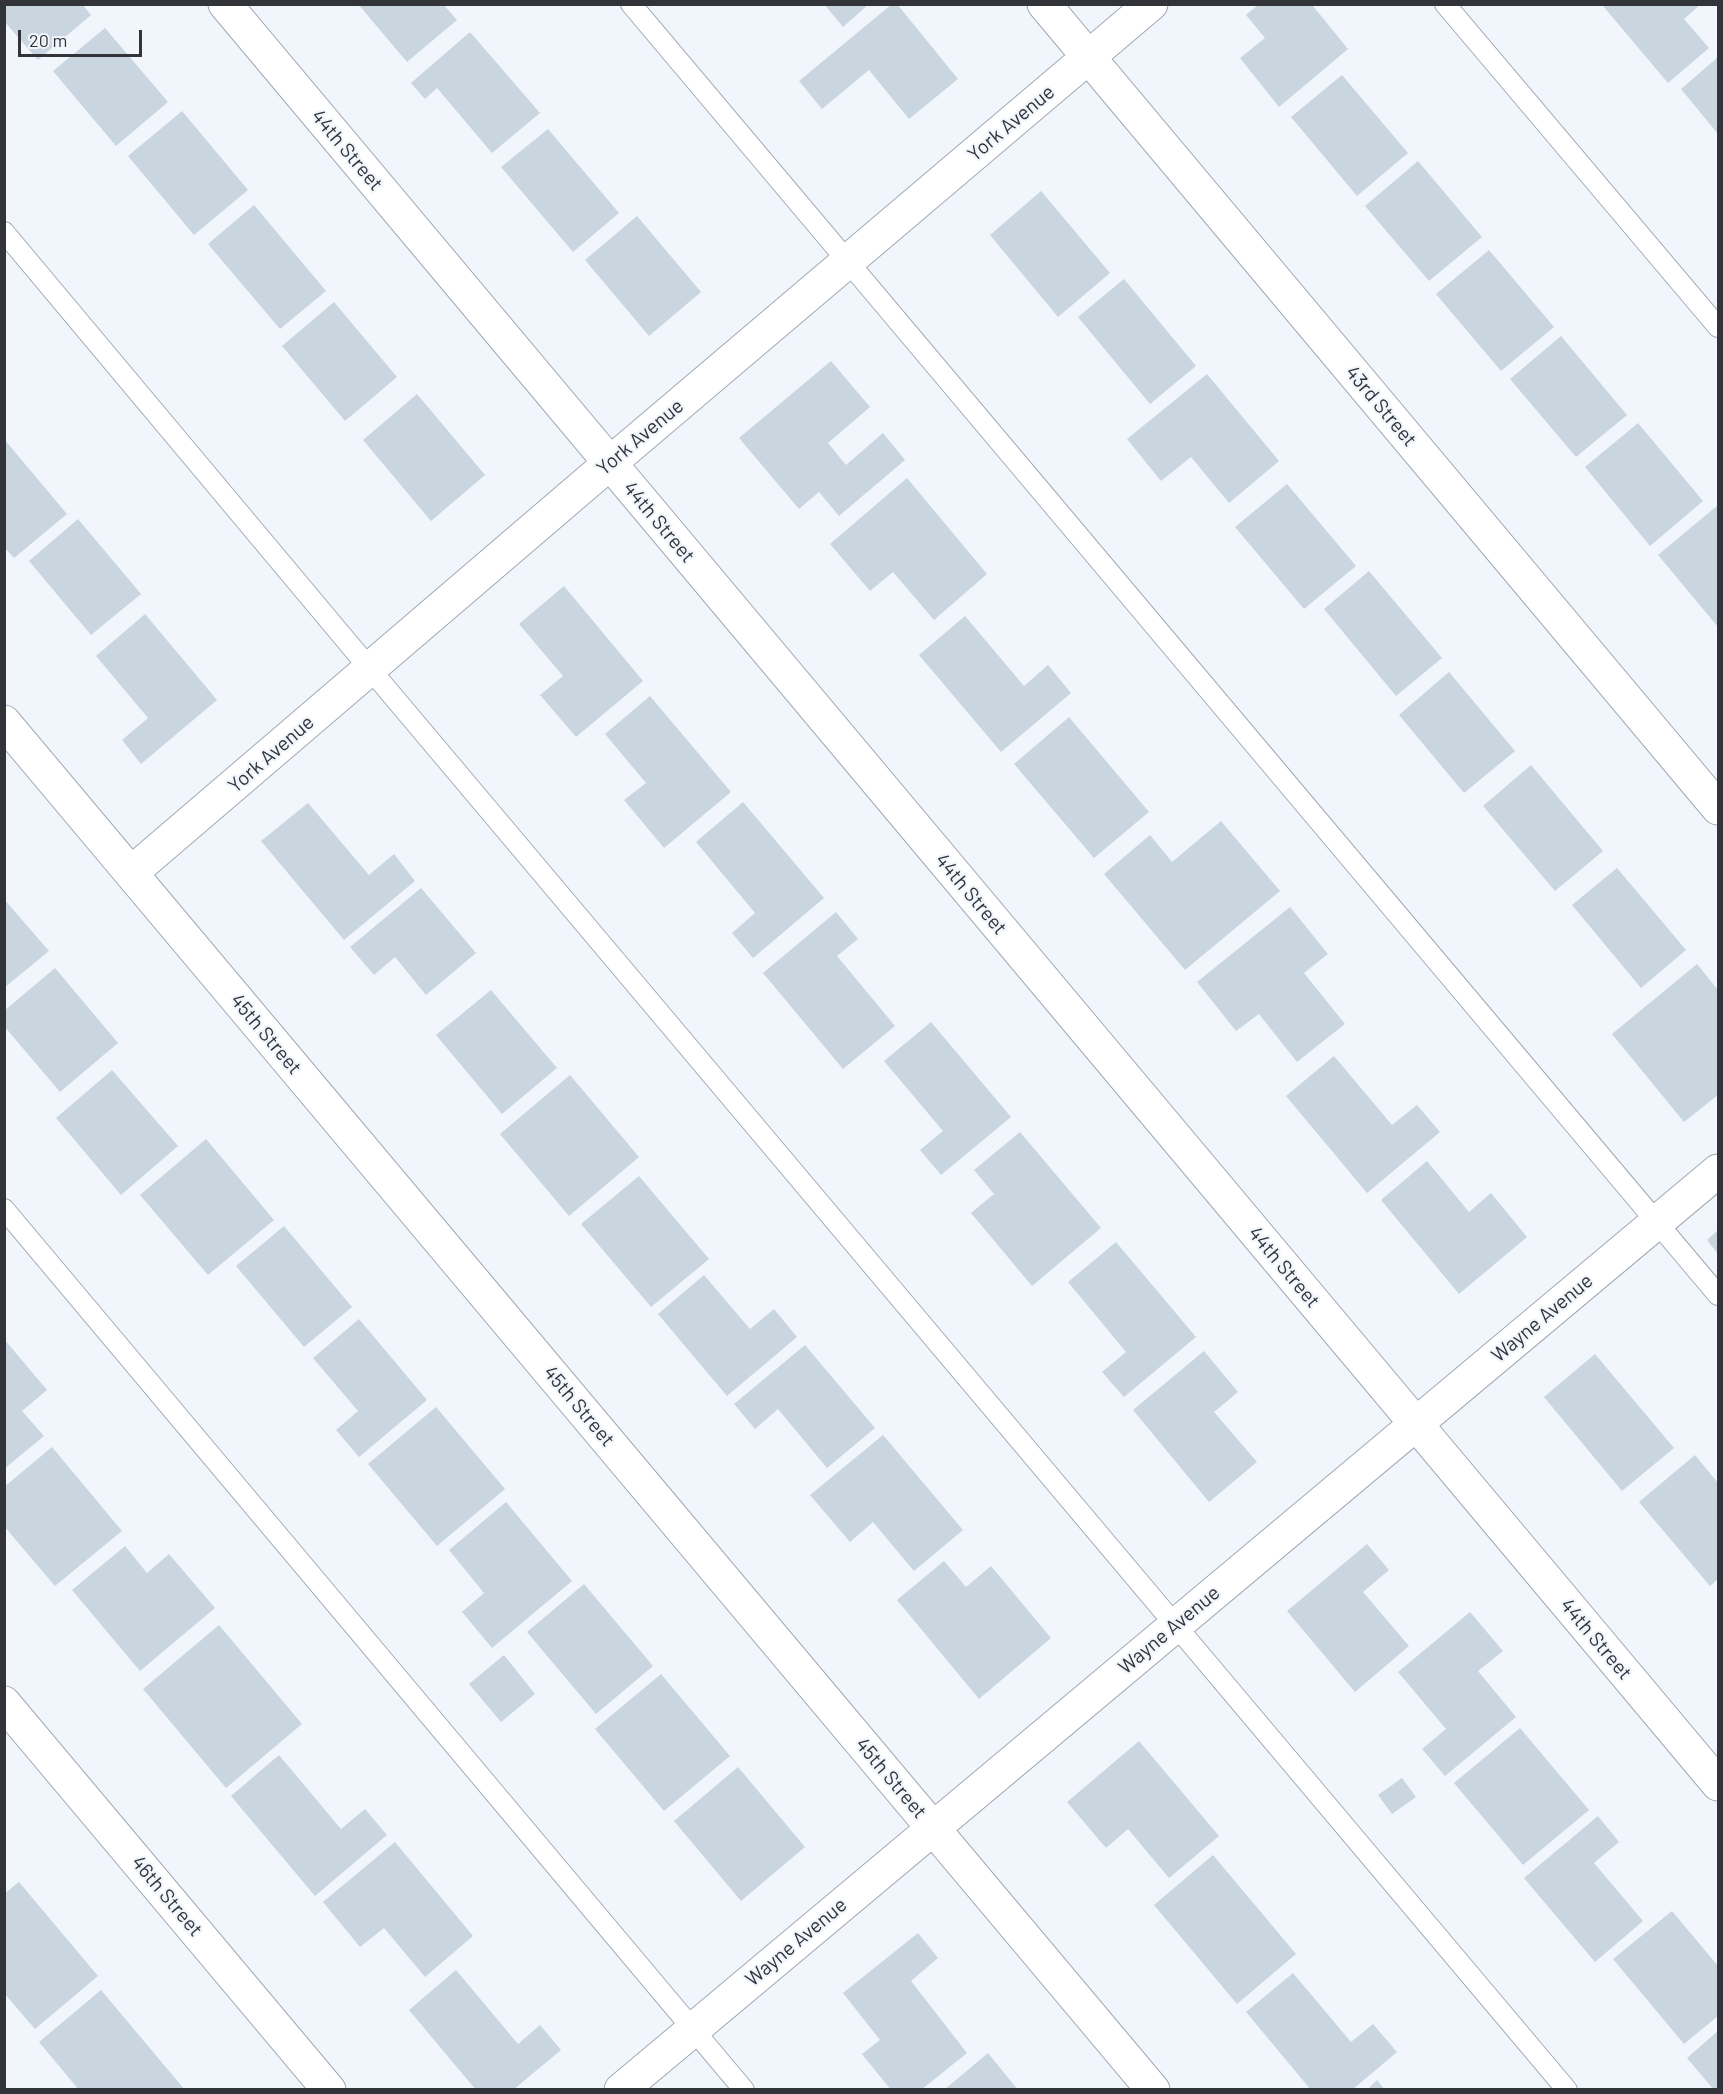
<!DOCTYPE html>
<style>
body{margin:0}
#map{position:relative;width:1723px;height:2094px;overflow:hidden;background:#f1f6fd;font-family:Barlow,sans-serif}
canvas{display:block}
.frame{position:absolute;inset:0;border:6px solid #323439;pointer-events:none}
.scale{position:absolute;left:18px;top:30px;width:124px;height:27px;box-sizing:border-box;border:3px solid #323439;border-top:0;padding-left:8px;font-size:18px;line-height:21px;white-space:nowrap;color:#323439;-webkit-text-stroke:4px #f1f6fd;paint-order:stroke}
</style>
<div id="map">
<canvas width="1723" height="2094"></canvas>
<div class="frame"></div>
<div class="scale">20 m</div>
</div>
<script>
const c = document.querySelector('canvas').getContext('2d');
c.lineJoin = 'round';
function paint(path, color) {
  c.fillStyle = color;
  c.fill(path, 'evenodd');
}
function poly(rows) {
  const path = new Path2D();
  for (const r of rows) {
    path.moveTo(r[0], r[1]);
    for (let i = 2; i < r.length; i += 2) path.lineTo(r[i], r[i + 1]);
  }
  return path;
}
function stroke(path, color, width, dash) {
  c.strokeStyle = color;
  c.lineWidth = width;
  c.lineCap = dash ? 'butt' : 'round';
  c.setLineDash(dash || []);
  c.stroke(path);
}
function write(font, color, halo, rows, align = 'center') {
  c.font = font + ' Barlow,sans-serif';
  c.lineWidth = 4.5;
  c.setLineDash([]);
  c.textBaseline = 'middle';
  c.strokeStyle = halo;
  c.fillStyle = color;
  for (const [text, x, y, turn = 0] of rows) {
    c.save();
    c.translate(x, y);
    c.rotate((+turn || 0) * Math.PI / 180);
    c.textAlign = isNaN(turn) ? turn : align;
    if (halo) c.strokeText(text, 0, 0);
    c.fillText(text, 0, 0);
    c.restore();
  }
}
paint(poly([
 [4,4,82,4,91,15,38,60,4,21],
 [358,4,443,4,457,20,407,62],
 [824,4,869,4,843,27],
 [892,4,897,4,958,79,909,119,869,70,822,109,799,81],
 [1259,4,1315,4,1313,6,1348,49,1279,107,1240,58,1265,38,1246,15],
 [1605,4,1701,4,1684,19,1709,48,1668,83,1603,6],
 [105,28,168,102,116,146,53,71],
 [470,32,540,113,492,153,437,88,425,99,411,83],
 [1718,57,1718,134,1681,89],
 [1342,75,1408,153,1357,196,1291,117],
 [182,111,248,190,194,235,128,156],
 [548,129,619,213,573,252,501,167],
 [1418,161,1482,237,1429,281,1365,206],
 [1041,191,1110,273,1058,317,990,235],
 [254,205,326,291,280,329,208,244],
 [637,216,701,292,649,336,585,260],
 [1489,250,1554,327,1501,371,1436,294],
 [1124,279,1196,366,1150,404,1078,317],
 [334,302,397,377,345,421,282,346],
 [1561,336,1627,415,1576,457,1510,379],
 [831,361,870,407,828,443,846,465,883,433,905,460,839,516,819,492,799,509,739,438],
 [1207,374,1279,461,1229,503,1191,457,1161,481,1127,439],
 [417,394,485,475,431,521,363,440],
 [1638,423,1703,501,1650,546,1585,467],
 [4,439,67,514,14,558,4,547],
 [907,478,987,574,934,620,893,572,870,591,830,544],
 [1287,484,1356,566,1304,609,1235,527],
 [1718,505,1718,627,1658,555],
 [78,519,141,594,91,635,29,561],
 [1369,571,1442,658,1396,696,1324,609],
 [564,586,643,681,576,737,540,695,563,676,519,624],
 [145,614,217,700,141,764,122,740,148,718,96,656],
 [965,616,1024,686,1048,665,1071,693,1001,752,919,655],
 [1449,672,1515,751,1464,793,1399,715],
 [650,696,731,792,664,848,624,800,646,783,605,734],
 [1069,717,1149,812,1094,858,1014,764],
 [1531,765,1603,851,1555,891,1483,806],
 [743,802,824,898,753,958,732,933,755,913,696,842],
 [308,803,369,875,394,854,415,881,344,940,261,841],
 [1221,821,1280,891,1185,970,1104,874,1150,835,1172,862],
 [1617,868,1686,950,1641,988,1572,905],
 [421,888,476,953,426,995,395,957,374,975,350,947],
 [4,899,49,951,4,988],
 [1290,907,1328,954,1304,973,1345,1024,1297,1062,1259,1014,1236,1031,1197,982],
 [836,912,858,939,837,956,895,1026,843,1069,763,973],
 [1697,964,1718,990,1718,1095,1684,1122,1612,1034],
 [55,968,118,1043,60,1092,4,1026,4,1011],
 [491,990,557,1068,502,1114,436,1035],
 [931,1022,1011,1117,941,1175,920,1150,943,1131,884,1061],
 [1334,1056,1392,1125,1417,1105,1440,1132,1367,1193,1286,1096],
 [112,1070,178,1146,121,1195,56,1118],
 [570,1075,639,1157,569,1216,500,1134],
 [1020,1132,1101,1228,1032,1286,971,1213,994,1194,974,1170],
 [206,1139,274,1220,208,1275,140,1195],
 [1427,1161,1469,1212,1491,1193,1527,1237,1459,1294,1381,1200],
 [639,1176,709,1259,651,1307,581,1224],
 [284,1226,352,1307,304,1347,236,1266],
 [1718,1230,1718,1254,1707,1240],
 [1116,1242,1196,1337,1124,1397,1102,1372,1126,1352,1068,1282],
 [704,1275,750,1329,774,1309,797,1337,727,1396,658,1314],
 [359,1319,427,1400,359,1457,336,1430,358,1411,313,1358],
 [4,1339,47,1390,22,1411,44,1436,4,1469],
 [805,1345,875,1428,827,1468,778,1409,755,1429,734,1404],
 [1204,1351,1238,1392,1214,1412,1257,1462,1209,1502,1133,1410],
 [1595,1354,1674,1448,1622,1491,1544,1397],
 [436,1407,505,1489,437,1546,368,1464],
 [883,1435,963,1530,914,1571,873,1522,850,1542,810,1495],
 [52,1447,122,1531,55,1586,4,1526,4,1487],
 [1695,1455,1718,1483,1718,1579,1710,1586,1639,1502],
 [506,1502,572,1581,492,1648,462,1612,484,1593,449,1550],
 [1367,1544,1389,1570,1363,1592,1409,1646,1355,1692,1287,1611],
 [125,1546,147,1573,169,1554,215,1608,140,1671,72,1590],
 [944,1561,966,1587,991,1566,1051,1638,979,1699,897,1600],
 [584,1584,653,1666,596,1714,527,1632],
 [1470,1612,1503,1651,1478,1671,1516,1717,1445,1776,1422,1749,1446,1729,1398,1672],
 [219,1625,302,1724,226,1788,143,1689],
 [504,1655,535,1694,501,1722,469,1684],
 [661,1674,730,1756,664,1811,595,1729],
 [1520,1728,1589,1810,1523,1865,1454,1783],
 [1139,1741,1219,1836,1169,1878,1128,1829,1106,1848,1067,1802],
 [279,1755,341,1829,365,1809,387,1835,315,1896,231,1796],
 [738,1767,805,1847,741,1901,674,1821],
 [1402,1778,1416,1797,1392,1814,1378,1795],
 [1598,1816,1619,1842,1594,1863,1643,1921,1595,1962,1524,1878],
 [395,1842,473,1936,425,1977,384,1928,360,1947,323,1902],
 [1213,1855,1296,1954,1237,2004,1154,1905],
 [19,1882,98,1976,35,2029,4,1993,4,1894],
 [1672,1911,1718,1966,1718,2016,1684,2044,1613,1959],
 [918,1933,938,1958,911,1981,967,2053,921,2090,891,2090,862,2054,880,2040,843,1993],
 [456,1970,518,2044,540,2025,561,2050,513,2090,476,2090,409,2010],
 [1293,1973,1351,2042,1373,2024,1397,2052,1352,2090,1311,2090,1246,2012],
 [101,1990,185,2090,79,2090,39,2042],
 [1718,2031,1718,2090,1714,2090,1687,2058],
 [988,2053,1018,2090,944,2090],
 [1377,2080,1385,2090,1367,2090]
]), '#c9d5df');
const service = poly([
 [631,4,1718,1295],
 [1445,4,1718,327],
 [4,232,370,669,1567,2090],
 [4,1209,744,2090]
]);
const minor = poly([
 [225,4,1718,1784],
 [1044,4,1718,808],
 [4,722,1153,2090],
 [131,873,610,463,1151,4],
 [4,1703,329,2090],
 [621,2090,1718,1171]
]);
stroke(service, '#a2a9b5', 22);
stroke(minor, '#a2a9b5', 35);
stroke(service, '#fff', 20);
stroke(minor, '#fff', 33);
write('20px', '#323439', '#f1f6fd', [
 ["York Avenue",1011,123,-40],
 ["44th Street",347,150,50],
 ["43rd Street",1381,406,50],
 ["York Avenue",640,437,-40],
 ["44th Street",659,522,50],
 ["York Avenue",271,754,-41],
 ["44th Street",971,894,50],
 ["45th Street",266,1034,50],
 ["44th Street",1284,1267,50],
 ["Wayne Avenue",1542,1318,-40],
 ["45th Street",579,1406,50],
 ["Wayne Avenue",1169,1630,-40],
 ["44th Street",1596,1639,50],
 ["45th Street",891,1778,50],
 ["46th Street",167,1896,50],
 ["Wayne Avenue",796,1942,-40]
]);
</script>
